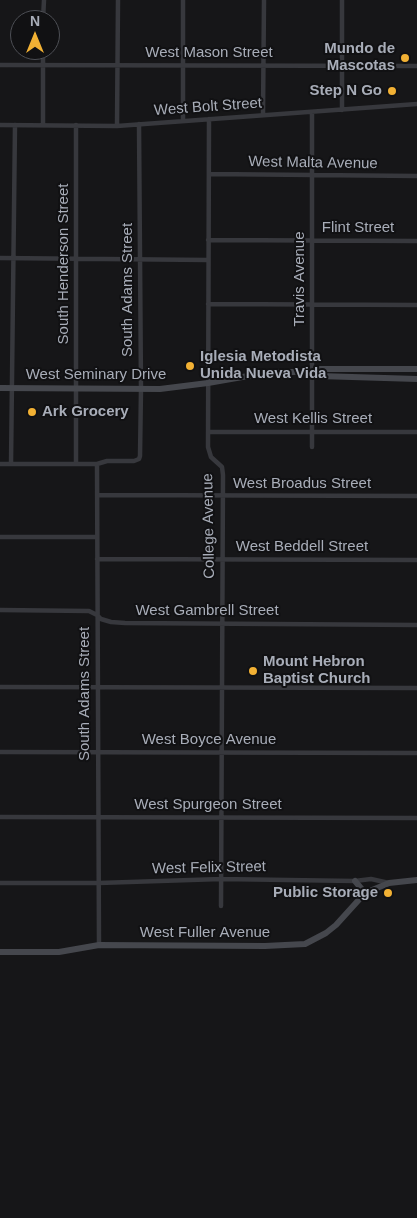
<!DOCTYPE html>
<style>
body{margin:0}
#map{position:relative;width:417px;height:1218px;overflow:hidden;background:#161618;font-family:Arial,sans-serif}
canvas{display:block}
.north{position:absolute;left:10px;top:10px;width:50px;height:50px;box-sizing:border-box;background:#111113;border:1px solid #4d4f55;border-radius:50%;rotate:0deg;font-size:14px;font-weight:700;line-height:20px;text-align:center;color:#a8adb8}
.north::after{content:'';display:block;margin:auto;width:18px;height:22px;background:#f2b134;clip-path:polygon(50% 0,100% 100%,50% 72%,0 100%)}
</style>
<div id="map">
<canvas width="417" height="1218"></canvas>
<div class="north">N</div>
</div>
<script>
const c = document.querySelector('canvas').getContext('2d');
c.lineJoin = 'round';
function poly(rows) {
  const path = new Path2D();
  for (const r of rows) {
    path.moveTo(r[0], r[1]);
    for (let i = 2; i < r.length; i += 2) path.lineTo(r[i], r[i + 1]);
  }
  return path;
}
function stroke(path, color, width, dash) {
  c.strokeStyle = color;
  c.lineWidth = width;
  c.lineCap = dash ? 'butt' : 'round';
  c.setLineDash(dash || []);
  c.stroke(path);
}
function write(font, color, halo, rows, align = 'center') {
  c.font = font + ' Arial,sans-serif';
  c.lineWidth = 4;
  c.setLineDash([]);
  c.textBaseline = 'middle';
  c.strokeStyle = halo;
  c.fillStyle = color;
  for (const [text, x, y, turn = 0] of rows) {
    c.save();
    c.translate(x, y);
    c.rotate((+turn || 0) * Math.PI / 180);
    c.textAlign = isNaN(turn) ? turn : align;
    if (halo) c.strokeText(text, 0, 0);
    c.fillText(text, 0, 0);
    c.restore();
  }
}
stroke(poly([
 [43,20,44,0],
 [0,65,417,66],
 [342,110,342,0],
 [263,115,264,0],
 [209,119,208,447,211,457,222,467,223,475,221,906],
 [183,121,183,0],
 [0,125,117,126,417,104],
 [43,125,43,50],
 [117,126,118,0],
 [209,174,417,176],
 [208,240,417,241],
 [0,258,208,260],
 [208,304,417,305],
 [208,432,417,432],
 [312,447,312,112],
 [0,464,97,464,107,461,134,461,139,459,140,456,141,389,139,124],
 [11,464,15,125],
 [76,464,76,125],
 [97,464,99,945],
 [97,495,417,496],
 [0,537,97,537],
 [97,559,417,560],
 [0,610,89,611,97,615,101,619,111,622,125,623,417,625],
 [0,687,417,688],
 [0,752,417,753],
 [0,817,417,818],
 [0,883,99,883,221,879,355,881,371,879,389,883]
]), '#37383d', 4.5);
stroke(poly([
 [312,372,319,376,417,379],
 [0,388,160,389,208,383,271,372,312,372,320,369,417,369],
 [355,881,365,893],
 [0,952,59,952,99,945,265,946,305,944,326,933,336,925,365,893,389,883,417,880]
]), '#45474d', 6);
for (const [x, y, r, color] of [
 [405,58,5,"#f2b134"],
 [392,91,5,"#f2b134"],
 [190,366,5,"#f2b134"],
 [32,412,5,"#f2b134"],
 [253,671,5,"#f2b134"],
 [388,893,5,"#f2b134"]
]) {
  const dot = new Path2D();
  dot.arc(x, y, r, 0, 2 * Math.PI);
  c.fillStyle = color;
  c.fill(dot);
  stroke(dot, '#111113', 2);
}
write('bold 15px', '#a8adb8', '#111113', [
 ["Mundo de",395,49],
 ["Mascotas",395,66],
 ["Step N Go",382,91],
 ["Iglesia Metodista",200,357,"left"],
 ["Unida Nueva Vida",200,374,"left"],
 ["Ark Grocery",42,412,"left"],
 ["Mount Hebron",263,662,"left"],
 ["Baptist Church",263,679,"left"],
 ["Public Storage",378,893]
], 'right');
write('15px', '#a8adb8', '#111113', [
 ["West Mason Street",209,53],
 ["West Bolt Street",208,107,-4],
 ["West Malta Avenue",313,163,1],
 ["Flint Street",358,228],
 ["South Henderson Street",64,264,-90],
 ["Travis Avenue",300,279,-90],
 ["South Adams Street",128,290,-90],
 ["West Seminary Drive",96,375],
 ["West Kellis Street",313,419],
 ["West Broadus Street",302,484],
 ["College Avenue",209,526,-91],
 ["West Beddell Street",302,547],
 ["West Gambrell Street",207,611],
 ["South Adams Street",85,694,-90],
 ["West Boyce Avenue",209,740],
 ["West Spurgeon Street",208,805],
 ["West Felix Street",209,868,-1],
 ["West Fuller Avenue",205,933]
]);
</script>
